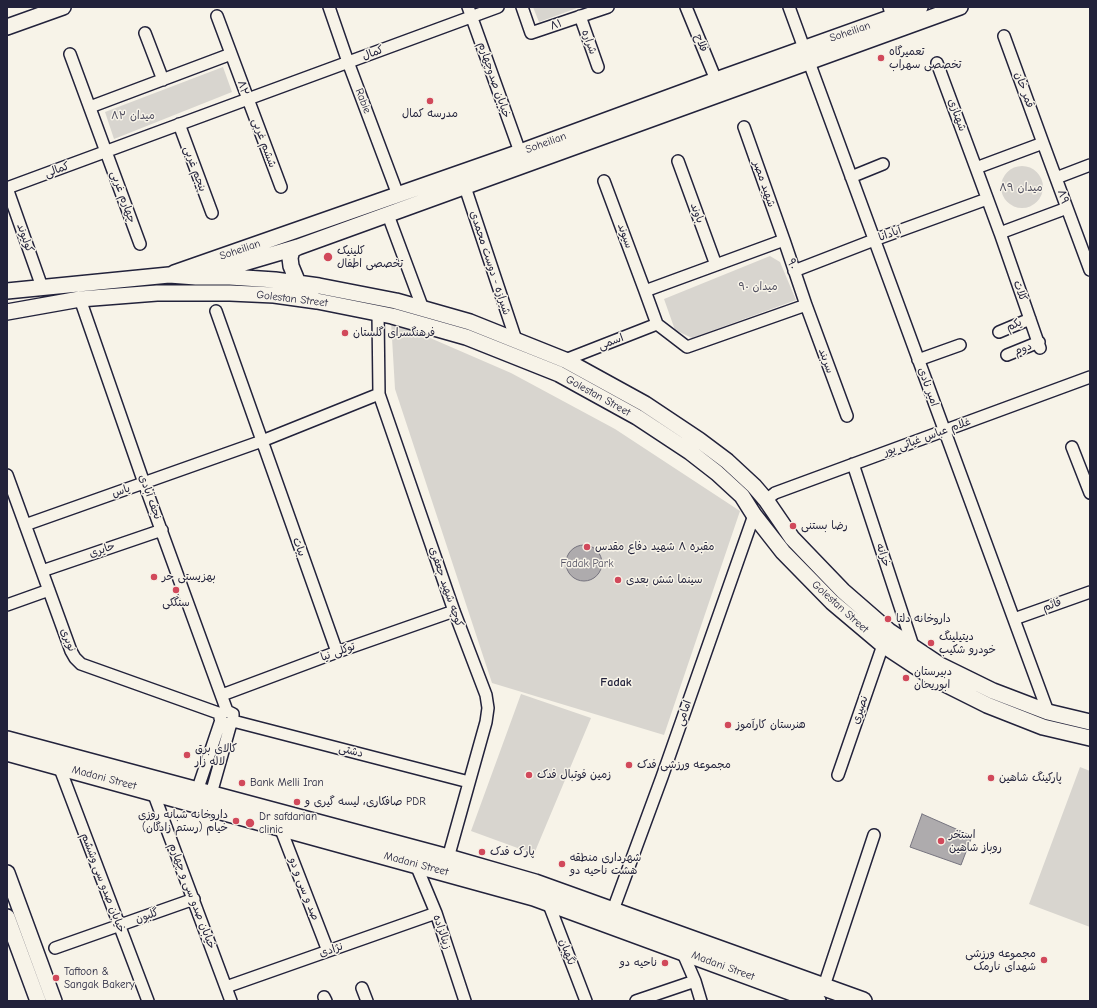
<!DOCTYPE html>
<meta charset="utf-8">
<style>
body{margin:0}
#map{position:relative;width:1097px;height:1008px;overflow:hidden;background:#f7f3e8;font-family:"Comic Neue",sans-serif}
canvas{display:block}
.frame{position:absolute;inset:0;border:8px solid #22223b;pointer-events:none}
</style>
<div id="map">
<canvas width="1097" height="1008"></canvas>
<div class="frame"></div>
</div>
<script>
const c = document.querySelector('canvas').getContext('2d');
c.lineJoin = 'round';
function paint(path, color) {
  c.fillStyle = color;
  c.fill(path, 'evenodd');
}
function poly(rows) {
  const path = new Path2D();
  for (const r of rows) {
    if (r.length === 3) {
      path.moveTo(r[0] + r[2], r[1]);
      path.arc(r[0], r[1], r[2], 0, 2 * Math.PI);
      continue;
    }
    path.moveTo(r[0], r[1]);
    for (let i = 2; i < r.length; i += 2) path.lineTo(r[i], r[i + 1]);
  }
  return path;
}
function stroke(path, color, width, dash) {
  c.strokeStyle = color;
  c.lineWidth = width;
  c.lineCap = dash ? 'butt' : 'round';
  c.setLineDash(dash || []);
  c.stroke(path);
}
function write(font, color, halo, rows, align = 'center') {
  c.font = font + ' "Comic Neue","Playpen Sans Arabic",sans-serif';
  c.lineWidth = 3;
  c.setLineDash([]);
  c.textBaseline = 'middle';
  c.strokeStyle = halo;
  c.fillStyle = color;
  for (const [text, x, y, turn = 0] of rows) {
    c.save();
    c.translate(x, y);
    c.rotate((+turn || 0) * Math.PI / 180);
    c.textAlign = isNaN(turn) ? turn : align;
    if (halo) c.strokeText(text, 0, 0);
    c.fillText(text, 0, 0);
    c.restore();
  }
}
paint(poly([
 [533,7,580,7,539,22],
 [223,67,232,92,114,139,105,112],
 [1022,187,21],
 [770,256,780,262,796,300,692,338,675,330,664,299],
 [391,321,511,373,615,429,740,511,664,735,492,683,395,389],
 [521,694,591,718,534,854,471,831],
 [1080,767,1090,771,1090,927,1029,904]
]), '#d8d5cf');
const water = poly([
 [584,563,18],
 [922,814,972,836,961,865,910,847,922,814]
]);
paint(water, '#aeabad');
stroke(water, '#76747f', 1);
const minor = poly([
 [329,7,348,62,398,195],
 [468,7,520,152],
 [522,7,531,33,608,7],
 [686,7,716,80],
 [789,7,804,48],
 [889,7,892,17],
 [580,16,598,67],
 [145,33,163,80],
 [1004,36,1043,143],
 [70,54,140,244],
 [809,62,1048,712],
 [937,63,976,168,1000,233,1067,208,1043,143,976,168],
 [90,107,231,54],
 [179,124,212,213],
 [744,127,784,240],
 [678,161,716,265],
 [851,177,883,164],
 [1056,178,1090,165],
 [604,181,645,291],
 [281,187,248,99,498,7],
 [465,187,516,340],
 [7,188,248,99,217,16],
 [7,188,42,287],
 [1067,208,1090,270],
 [388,215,423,309],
 [1000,233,1040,348],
 [784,240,806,305,687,347,657,324,645,291,784,240],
 [794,271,874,240,987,199],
 [80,299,144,483,227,711,233,714,233,721,228,724,223,723,220,718,221,714,227,711],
 [806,305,847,416],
 [216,311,337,652],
 [378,313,379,394,454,611,486,695,488,708,486,722,448,858],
 [999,332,1030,319],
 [1007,355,1039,342],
 [565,360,657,324],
 [918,360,960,345],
 [1072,447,1090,493],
 [853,464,913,646],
 [7,475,71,651,75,658,81,664,221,714],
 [766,500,775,493,1090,377],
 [25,525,262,441,379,394],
 [42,571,162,530],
 [7,605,49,590],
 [1014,619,1090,592],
 [222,695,337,652,454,611],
 [233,721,469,782],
 [59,766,148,1001],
 [838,775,883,645],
 [153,792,231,1001],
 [195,797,221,720],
 [209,801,231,723],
 [280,827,328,951],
 [416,865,436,913,465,1001],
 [548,902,586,1001],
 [613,910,662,777,754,515],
 [55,948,194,899],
 [682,951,695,981,701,1001],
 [824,986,874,835],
 [226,987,436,913],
 [362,988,367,1001],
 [324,997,326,1001],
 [636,1001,695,981]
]);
const secondary = poly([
 [7,27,63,7],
 [213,272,298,247,960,7],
 [174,273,520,152,716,80,920,7],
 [298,283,291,266,290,258,292,250,298,247],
 [7,291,169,275,196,277,230,277,275,280,319,286,396,301,470,322,565,360,645,404,699,440,727,461,754,486,766,500,792,538,843,591,889,631,940,665,993,691,1048,712,1090,722],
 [7,312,80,299,157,293,230,293,274,295,317,301,392,316,466,337,559,374,637,417,690,452,717,473,742,496,754,515,783,552,832,602,883,645,933,678,987,705,1043,727,1090,738],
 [7,873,54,1001],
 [7,917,38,1001]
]);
const primary = poly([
 [7,740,448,858,535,883,863,1001],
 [7,752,534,897,817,1001]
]);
stroke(minor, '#22223b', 14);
stroke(secondary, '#22223b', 18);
stroke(primary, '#22223b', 20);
stroke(minor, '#f7f3e8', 11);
stroke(secondary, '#f7f3e8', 15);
stroke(primary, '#f7f3e8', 17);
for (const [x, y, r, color] of [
 [881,58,4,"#d1495b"],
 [430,101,4,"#d1495b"],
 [328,257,5,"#d1495b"],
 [345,333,4,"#d1495b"],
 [793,526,4,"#d1495b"],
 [587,547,4,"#d1495b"],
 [154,577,4,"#d1495b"],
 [618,580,4,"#d1495b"],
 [176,590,4,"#d1495b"],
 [888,619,4,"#d1495b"],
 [931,643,4,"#d1495b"],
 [906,678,4,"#d1495b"],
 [728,725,4,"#d1495b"],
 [187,755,4,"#d1495b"],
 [629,765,4,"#d1495b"],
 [529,775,4,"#d1495b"],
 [991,778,4,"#d1495b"],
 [242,783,4,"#d1495b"],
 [297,802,4,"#d1495b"],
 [236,821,4,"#d1495b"],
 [250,823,5,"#d1495b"],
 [941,841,4,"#d1495b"],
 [482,852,4,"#d1495b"],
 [562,864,4,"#d1495b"],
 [1044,960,4,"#d1495b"],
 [665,963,4,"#d1495b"],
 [56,978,4,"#d1495b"]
]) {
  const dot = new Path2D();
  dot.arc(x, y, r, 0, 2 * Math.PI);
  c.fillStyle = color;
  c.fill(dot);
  stroke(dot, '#f7f3e8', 1.5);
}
write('11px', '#22223b', '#f7f3e8', [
 ["۸۱",556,25,-19],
 ["Soheilian",850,32,-19],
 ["شراره",589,42,70],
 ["فلاح",701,43,68],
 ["کمال",373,53,-20],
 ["خیابان صدوچهارم",494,80,71],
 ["۸۲",243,88,72],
 ["قمر خان",1024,90,70],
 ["Rabie",363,101,69],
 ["شهنازی",957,115,70],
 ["ششم غربی",264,143,70],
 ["Soheilian",546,143,-20],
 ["پنجم غربی",195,169,70],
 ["کمالی",57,170,-20],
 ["شهید مصر",764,184,71],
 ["چهارم غربی",123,197,70],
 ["۸۹",1063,197,72],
 ["باوند",697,213,70],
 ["آپادانا",890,234,-20],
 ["سیوند",625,236,70],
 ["کولیوند",25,238,70],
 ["Soheilian",240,250,-19],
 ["شیرازه - دوست محمدی",490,263,72],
 ["۹۰",792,264,71],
 ["کلات",1020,291,70],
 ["Golestan Street",292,299,7],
 ["یکم",1014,325,-23],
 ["اسمی",611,342,-21],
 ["دوم",1023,349,-21],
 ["سربند",826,361,70],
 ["امیر نادی",928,387,70],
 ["Golestan Street",598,396,29],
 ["غلام عباس غیاثی ‌پور",927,437,-20],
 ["یاس",121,491,-19],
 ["نجف آبادی",150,497,70],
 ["بیات",299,547,70],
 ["حایری",102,550,-19],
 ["خزانه",883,555,72],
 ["کوچه شهید جعفری",446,587,71],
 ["قائم",1052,605,-20],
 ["Golestan Street",840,607,42],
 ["نوبری",68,640,68],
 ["توکلی نیا",338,652,-20],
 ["نصیری",860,710,-71],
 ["امامی",684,713,-71],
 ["دشتی",351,751,14],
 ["Madani Street",104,778,15],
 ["Madani Street",416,864,15],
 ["خیابان صدو سی وششم",103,883,69],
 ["صد و سی و دو",304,889,69],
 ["خیابان صدو سی و چهارم",192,896,69],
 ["گلبون",147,916,-19],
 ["زینالزاده",442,932,71],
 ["نژادی",331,950,-19],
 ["نگهبان",567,952,69],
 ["Madani Street",723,966,20]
]);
write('11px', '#22223b', '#f7f3e8', [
 ["تعمیرگاه",889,52],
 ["تخصصی سهراب",889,65],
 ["مدرسه کمال",430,114,"center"],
 ["کلینیک",337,251],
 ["تخصصی اطفال",337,264],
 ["فرهنگسرای گلستان",353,333],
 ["رضا بستنی",801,526],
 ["مقبره ۸ شهید دفاع مقدس",595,547],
 ["بهزیستی حر",162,577],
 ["سینما شش بعدی",626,580],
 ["سنگکی",176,603,"center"],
 ["داروخانه دلتا",896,619],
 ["دیتیلینگ",939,637],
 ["خودرو شکیب",939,650],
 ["دبیرستان",914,672],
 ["ابوریحان",914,685],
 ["هنرستان کارآموز",736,725],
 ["کالای برق",195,749],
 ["لاله زار",195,762],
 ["مجموعه ورزشی فدک",637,765],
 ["زمین فوتبال فدک",537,775],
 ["پارکینگ شاهین",999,778],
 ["Bank Melli Iran",250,783],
 ["صافکاری، لیسه گیری و PDR",305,802],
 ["داروخانه شبانه روزی",228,815,"right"],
 ["خیام (رستم زادگان)",228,828,"right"],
 ["Dr safdarian",259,817],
 ["clinic",259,830],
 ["استخر",949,835],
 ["روباز شاهین",949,848],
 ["پارک فدک",490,852],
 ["شهرداری منطقه",570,858],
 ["هشت ناحیه دو",570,871],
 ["مجموعه ورزشی",1036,954,"right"],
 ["شهدای نارمک",1036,967,"right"],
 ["ناحیه دو",657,963,"right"],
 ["Taftoon &",64,972],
 ["Sangak Bakery",64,985]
], 'left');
write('11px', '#504f60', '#f7f3e8', [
 ["میدان ۸۲",133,116],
 ["میدان ۸۹",1021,188],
 ["میدان ۹۰",758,287],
 ["Fadak Park",587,564]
]);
write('bold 12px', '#22223b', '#f7f3e8', [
 ["Fadak",616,683]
]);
</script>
